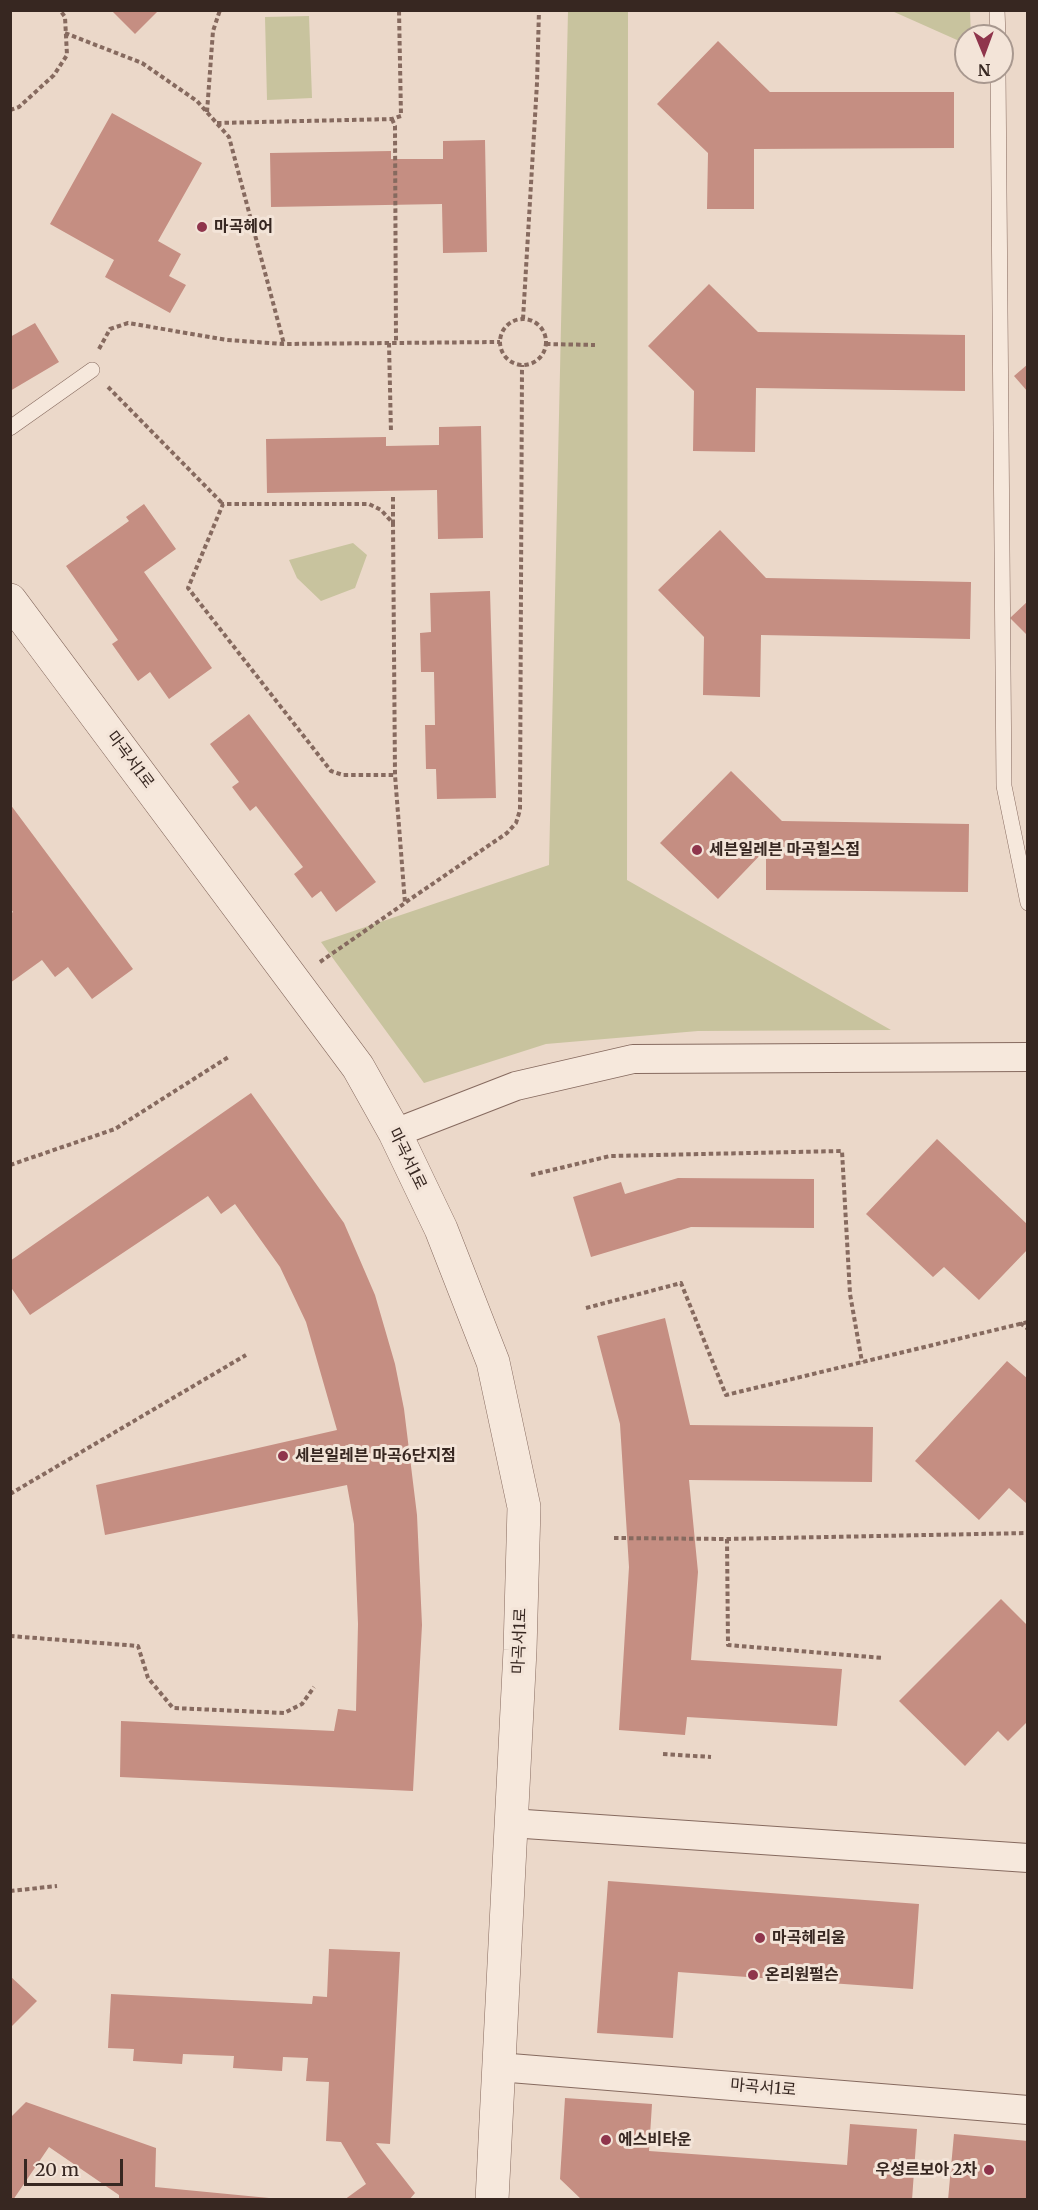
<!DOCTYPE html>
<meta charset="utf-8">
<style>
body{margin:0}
#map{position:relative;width:1038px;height:2210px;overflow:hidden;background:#ebd8c9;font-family:Merriweather,serif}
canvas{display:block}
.frame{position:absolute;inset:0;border:12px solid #372721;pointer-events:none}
.north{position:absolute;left:954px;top:24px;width:60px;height:60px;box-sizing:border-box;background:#f3e4d8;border:2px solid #a8988f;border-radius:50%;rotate:179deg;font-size:16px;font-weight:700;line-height:24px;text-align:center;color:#372721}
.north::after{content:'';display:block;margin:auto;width:21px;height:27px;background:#8f354c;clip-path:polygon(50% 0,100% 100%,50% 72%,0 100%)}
.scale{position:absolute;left:24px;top:2159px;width:99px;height:27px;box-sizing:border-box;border:3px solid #372721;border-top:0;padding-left:8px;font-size:18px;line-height:21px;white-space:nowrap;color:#372721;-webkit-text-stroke:4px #f3e4d8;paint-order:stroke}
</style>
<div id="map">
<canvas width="1038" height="2210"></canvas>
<div class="frame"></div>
<div class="north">N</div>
<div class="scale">20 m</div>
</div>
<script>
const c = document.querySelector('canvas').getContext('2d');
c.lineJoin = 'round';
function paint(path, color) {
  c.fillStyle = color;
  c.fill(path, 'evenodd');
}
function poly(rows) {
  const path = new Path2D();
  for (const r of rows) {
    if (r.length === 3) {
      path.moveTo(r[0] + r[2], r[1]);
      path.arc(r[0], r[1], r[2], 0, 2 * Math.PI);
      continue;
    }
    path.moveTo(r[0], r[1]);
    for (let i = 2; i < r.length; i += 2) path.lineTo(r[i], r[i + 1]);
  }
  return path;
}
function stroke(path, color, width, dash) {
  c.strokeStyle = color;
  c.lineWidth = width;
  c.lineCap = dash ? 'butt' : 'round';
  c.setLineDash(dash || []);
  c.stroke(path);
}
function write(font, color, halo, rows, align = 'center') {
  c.font = font + ' Merriweather,"Noto Sans KR",serif';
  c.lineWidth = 6;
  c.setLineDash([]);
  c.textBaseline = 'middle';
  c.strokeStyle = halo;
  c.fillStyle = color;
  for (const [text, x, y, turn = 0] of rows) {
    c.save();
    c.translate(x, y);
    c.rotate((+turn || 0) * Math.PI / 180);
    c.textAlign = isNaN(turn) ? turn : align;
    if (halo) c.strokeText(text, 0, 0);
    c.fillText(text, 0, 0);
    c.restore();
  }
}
paint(poly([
 [568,11,628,11,627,880,891,1030,698,1031,546,1044,424,1083,321,942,549,865],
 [892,11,970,11,971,36,966,36,966,44],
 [309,16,312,98,267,100,265,17],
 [353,543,367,555,355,588,321,601,297,578,289,560]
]), '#c8c39e');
paint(poly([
 [111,10,159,10,135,34],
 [718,41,770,92,954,92,954,148,754,149,754,209,707,209,708,153,657,104],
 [112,113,202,163,158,241,181,254,169,276,186,285,170,313,105,277,114,260,50,224],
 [485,140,487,252,443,253,442,204,271,207,270,153,391,151,391,159,443,159,443,141],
 [709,284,758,332,965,335,965,391,756,388,755,452,693,451,694,391,648,346],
 [35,323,59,362,10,391,10,337],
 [1028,364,1028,392,1014,376],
 [481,426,483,538,438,539,437,490,267,493,266,439,386,437,386,446,439,445,439,427],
 [144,504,176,549,144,572,212,668,169,699,150,672,138,681,112,644,118,640,66,566,129,521,126,517],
 [720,530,766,578,971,582,970,639,761,635,760,697,703,695,704,637,658,590],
 [490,591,496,798,437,799,436,769,426,769,425,725,435,725,434,672,421,672,420,633,431,632,430,593],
 [1028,601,1028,636,1010,618],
 [249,714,376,882,336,912,321,891,312,898,294,874,303,867,256,806,250,811,232,787,239,782,210,744],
 [731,771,782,821,969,824,968,892,766,890,766,849,718,899,660,843],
 [10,804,133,969,92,999,68,967,55,977,42,960,10,983,10,914,13,912,10,908],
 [251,1093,344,1223,375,1295,395,1364,404,1409,417,1515,422,1625,413,1791,120,1777,121,1721,334,1731,338,1709,356,1711,358,1624,354,1524,347,1485,105,1535,96,1485,337,1430,306,1322,280,1267,235,1204,221,1214,208,1196,30,1315,10,1286,10,1261],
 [937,1139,1028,1225,1028,1249,979,1300,944,1267,933,1277,866,1214],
 [678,1178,814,1179,814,1228,691,1227,591,1257,573,1197,621,1182,625,1194],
 [665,1318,690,1425,873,1427,872,1482,689,1480,698,1572,691,1660,842,1669,837,1726,687,1717,685,1735,619,1730,629,1567,620,1424,597,1336],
 [1007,1361,1028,1379,1028,1502,1026,1503,1009,1488,979,1520,915,1461],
 [1001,1599,1028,1626,1028,1721,1008,1741,998,1731,965,1766,899,1701],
 [608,1881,919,1904,913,1989,678,1972,673,2038,597,2033],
 [329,1949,400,1952,390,2144,376,2143,415,2193,409,2200,344,2200,366,2184,341,2142,326,2141,329,2082,306,2081,308,2058,283,2057,282,2071,233,2068,234,2056,183,2054,182,2064,133,2061,134,2049,108,2048,111,1994,312,2004,313,1996,327,1997],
 [10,1976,37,2001,10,2028],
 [565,2098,652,2104,649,2151,847,2165,850,2124,917,2129,912,2200,582,2200,560,2179],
 [26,2102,156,2148,155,2187,269,2198,269,2200,119,2200,119,2195,49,2147,13,2200,10,2200,10,2118],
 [954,2134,1028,2141,1028,2200,948,2200]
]), '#c58e82');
const service = poly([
 [997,10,998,36],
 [998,72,1004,786,1028,903],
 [10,428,92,370]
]);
const minor = poly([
 [395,1133,516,1086,633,1059,1028,1057],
 [510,1823,1028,1858],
 [498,2067,1028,2110]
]);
const tertiary = poly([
 [10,600,358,1067,395,1133,441,1229,493,1362,524,1507,520,1650,492,2200]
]);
stroke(service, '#866a5f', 16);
stroke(minor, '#866a5f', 30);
stroke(tertiary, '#866a5f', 34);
stroke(poly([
 [65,33,142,63,197,101,229,137,284,344],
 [10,110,19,107,54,75,67,55,65,17,60,10],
 [207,112,213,31,220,10],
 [392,119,395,126,396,343],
 [217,123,392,119,401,116,399,10],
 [523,342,23],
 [523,319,537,83,539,10],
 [389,343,391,433],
 [546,344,595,345],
 [99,349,110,329,128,323,227,340,284,344,500,342],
 [108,387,223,504],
 [393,497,393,523],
 [406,902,507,833,516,823,520,810,522,365],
 [320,962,405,903,395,775,393,523,381,510,369,504,223,504,188,588,331,771,343,775,395,775],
 [10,1165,115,1129,230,1056],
 [531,1175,610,1156,842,1151,850,1294,862,1362],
 [586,1308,681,1283,726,1395,1028,1322],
 [1020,1323,1028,1329],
 [10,1494,246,1355],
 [614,1538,727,1539,1028,1533],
 [727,1539,728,1645,883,1658],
 [10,1636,138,1646,148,1678,173,1708,284,1713,302,1704,314,1687],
 [663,1754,711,1757],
 [10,1891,57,1886]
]), '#866a5f', 4, [4.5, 3]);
stroke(service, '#f6e8dc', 15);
stroke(minor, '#f6e8dc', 28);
stroke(tertiary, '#f6e8dc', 33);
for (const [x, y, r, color] of [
 [202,227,6,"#8f354c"],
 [697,850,6,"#8f354c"],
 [283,1456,6,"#8f354c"],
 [760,1938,6,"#8f354c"],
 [753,1975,6,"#8f354c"],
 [606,2140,6,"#8f354c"],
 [989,2170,6,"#8f354c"]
]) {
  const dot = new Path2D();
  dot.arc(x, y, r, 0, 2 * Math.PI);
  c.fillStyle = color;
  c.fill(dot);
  stroke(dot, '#f3e4d8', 2);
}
write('bold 16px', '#372721', '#f3e4d8', [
 ["마곡헤어",214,227],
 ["세븐일레븐 마곡힐스점",709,850],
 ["세븐일레븐 마곡6단지점",295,1456],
 ["마곡헤리움",772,1938],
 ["온리원펄슨",765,1975],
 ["에스비타운",618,2140],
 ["우성르보아 2차",977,2170,"right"]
], 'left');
write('16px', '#372721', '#f3e4d8', [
 ["마곡서1로",130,760,53],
 ["마곡서1로",407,1159,64],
 ["마곡서1로",520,1641,-88],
 ["마곡서1로",763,2088,5]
]);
</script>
